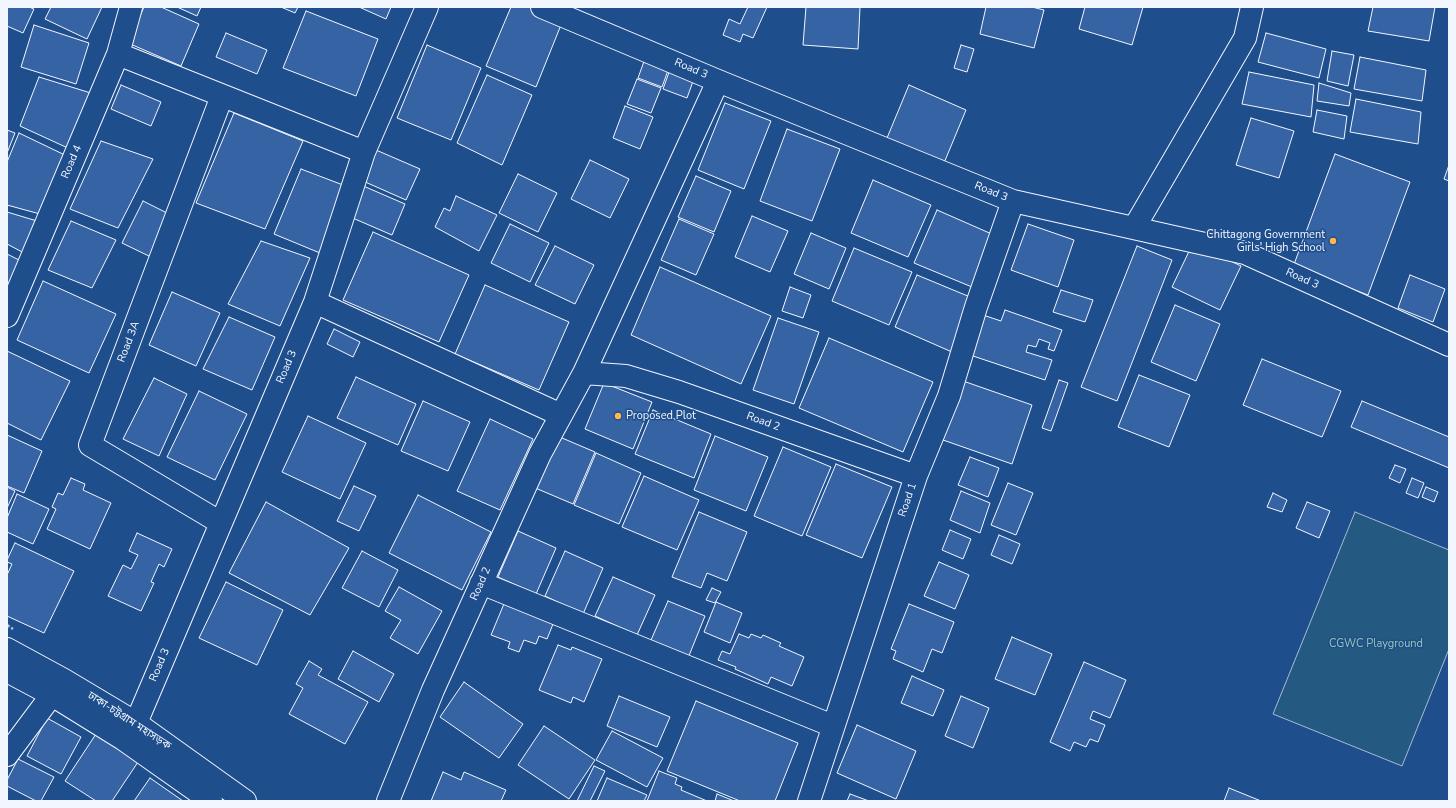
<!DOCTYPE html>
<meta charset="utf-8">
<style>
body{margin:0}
#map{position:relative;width:1456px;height:808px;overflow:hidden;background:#1f4e8c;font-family:"Nunito Sans",sans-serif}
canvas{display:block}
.frame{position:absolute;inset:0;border:8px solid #f2f6ff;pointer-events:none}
</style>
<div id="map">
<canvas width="1456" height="808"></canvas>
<div class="frame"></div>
</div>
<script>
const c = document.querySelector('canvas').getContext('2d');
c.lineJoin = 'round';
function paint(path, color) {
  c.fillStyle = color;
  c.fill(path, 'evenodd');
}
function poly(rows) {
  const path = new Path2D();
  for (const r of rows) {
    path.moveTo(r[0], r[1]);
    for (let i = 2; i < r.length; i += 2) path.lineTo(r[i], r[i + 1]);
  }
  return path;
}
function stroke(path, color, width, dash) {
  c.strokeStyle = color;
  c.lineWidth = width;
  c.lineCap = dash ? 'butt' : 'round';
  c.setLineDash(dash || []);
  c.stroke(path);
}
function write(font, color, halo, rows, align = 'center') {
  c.font = font + ' "Nunito Sans","Noto Sans Bengali",sans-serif';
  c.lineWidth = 3;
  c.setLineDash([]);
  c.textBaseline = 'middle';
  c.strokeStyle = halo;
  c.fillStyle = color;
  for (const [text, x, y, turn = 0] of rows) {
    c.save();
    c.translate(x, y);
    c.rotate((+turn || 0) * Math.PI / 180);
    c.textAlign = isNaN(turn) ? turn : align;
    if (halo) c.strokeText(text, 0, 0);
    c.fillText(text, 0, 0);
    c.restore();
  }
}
const green = poly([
 [1355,512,1449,550,1449,649,1402,766,1273,714,1355,512]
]);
paint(green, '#245a82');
stroke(green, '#a8bbd7', 1);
const building = poly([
 [7,7,29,7,34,9,23,33,7,26,7,7],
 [51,7,102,7,87,39,45,19,51,7],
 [144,7,161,7,199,24,181,66,128,43,144,7],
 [177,7,201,7,197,16,177,7],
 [281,7,298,7,295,13,281,7],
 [359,7,391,7,386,19,359,7],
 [511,7,533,7,563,20,536,87,486,66,511,7],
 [748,7,767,7,753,38,743,34,740,42,723,35,729,19,740,24,748,7],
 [806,7,860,7,858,49,803,45,806,7],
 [986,7,1032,7,1044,10,1034,48,980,34,986,7],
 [1085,7,1143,7,1132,45,1079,29,1085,7],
 [1373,7,1435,7,1429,41,1368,31,1373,7],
 [306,11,378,39,356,96,283,68,306,11],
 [34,25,89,43,76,84,21,67,34,25],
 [226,33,267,50,257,74,216,57,226,33],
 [1266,33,1326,49,1319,78,1258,62,1266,33],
 [427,45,481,68,451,140,397,118,427,45],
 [961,45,974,49,967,72,954,68,961,45],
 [1332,51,1354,55,1348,86,1327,81,1332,51],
 [647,53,671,62,662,87,638,78,647,53],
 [1360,57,1426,70,1422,101,1354,89,1360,57],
 [672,64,696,73,687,98,663,89,672,64],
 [1249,72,1314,85,1311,117,1242,104,1249,72],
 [487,75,532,95,502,165,457,143,487,75],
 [39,77,94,94,70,149,20,126,39,77],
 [637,79,661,88,651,113,627,104,637,79],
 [1319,83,1351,93,1349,106,1317,101,1319,83],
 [121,85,161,102,151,126,111,109,121,85],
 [909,85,966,110,944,163,887,138,909,85],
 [1356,99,1421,112,1418,144,1350,132,1356,99],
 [725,103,771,121,744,189,698,170,725,103],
 [625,106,653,117,640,149,613,138,625,106],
 [1317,110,1347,116,1344,139,1313,132,1317,110],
 [234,113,303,141,265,229,196,203,234,113],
 [1251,118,1294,131,1279,178,1236,165,1251,118],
 [787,129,840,149,812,221,760,201,787,129],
 [7,130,15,133,7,153,7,130],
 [19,133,69,157,40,214,7,205,7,162,19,133],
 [101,141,153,159,118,228,70,209,101,141],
 [376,150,420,169,406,200,363,181,376,150],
 [1335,154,1410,182,1368,295,1293,267,1335,154],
 [590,160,629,179,610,218,571,199,590,160],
 [1449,165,1449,181,1444,179,1449,165],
 [301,169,343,185,320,253,274,234,301,169],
 [518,174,557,193,538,232,499,213,518,174],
 [696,176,731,191,714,232,678,217,696,176],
 [873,180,931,205,908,257,851,233,873,180],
 [361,185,405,204,392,235,348,216,361,185],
 [456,196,497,215,479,251,435,227,444,208,450,211,456,196],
 [143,201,173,216,153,258,122,243,143,201],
 [937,210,994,235,972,287,914,263,937,210],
 [7,212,37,221,26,254,7,244,7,212],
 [752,216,788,231,770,272,735,257,752,216],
 [679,219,714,234,696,275,661,260,679,219],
 [71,221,116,240,92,288,48,270,71,221],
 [510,224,549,243,530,282,491,263,510,224],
 [1028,224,1074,240,1058,287,1011,270,1028,224],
 [373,232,469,275,439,342,343,300,373,232],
 [811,233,846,248,829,289,794,274,811,233],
 [261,241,310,258,280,326,228,304,261,241],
 [1193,243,1241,266,1220,310,1172,287,1193,243],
 [555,246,594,265,575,304,535,285,555,246],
 [1137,246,1172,260,1117,401,1081,387,1137,246],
 [854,248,912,272,889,325,832,301,854,248],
 [7,254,23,262,7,296,7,254],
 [660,267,771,316,741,384,631,335,660,267],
 [917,275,975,299,952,352,895,327,917,275],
 [1410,275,1445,289,1433,322,1398,308,1410,275],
 [43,281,116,314,89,373,17,340,43,281],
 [485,285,569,322,539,390,455,354,485,285],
 [790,287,811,295,803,318,782,311,790,287],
 [1061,290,1093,300,1085,322,1053,312,1061,290],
 [172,292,220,313,196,366,149,345,172,292],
 [1175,305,1220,324,1196,381,1151,362,1175,305],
 [1005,310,1062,330,1054,351,1048,349,1050,343,1039,339,1036,347,1028,345,1026,352,1052,360,1045,380,970,355,983,315,1001,321,1005,310],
 [229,317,275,337,252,390,203,369,229,317],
 [778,318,819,332,794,404,753,390,778,318],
 [334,329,360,342,353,357,327,344,334,329],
 [829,338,933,382,903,452,799,408,829,338],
 [7,351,70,381,41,440,7,423,7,351],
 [1262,359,1341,391,1322,437,1243,405,1262,359],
 [1139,375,1190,395,1169,447,1118,427,1139,375],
 [356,377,416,404,398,445,337,418,356,377],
 [154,378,187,394,159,456,123,439,154,378],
 [1059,380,1068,383,1051,431,1042,428,1059,380],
 [963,381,1032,405,1012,464,943,440,963,381],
 [604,383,652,402,633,449,585,429,604,383],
 [199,391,247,414,215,480,167,457,199,391],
 [423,401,470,422,448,471,401,451,423,401],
 [1362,401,1449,437,1449,468,1351,427,1362,401],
 [653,410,711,434,694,478,635,454,653,410],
 [308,416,366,443,340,499,282,472,308,416],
 [490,419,533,439,500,510,457,491,490,419],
 [7,435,42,451,24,493,7,486,7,435],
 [555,435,595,452,573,504,533,487,555,435],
 [715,436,768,457,746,511,694,490,715,436],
 [783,447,831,467,802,536,754,516,783,447],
 [596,453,641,473,619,524,574,505,596,453],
 [970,457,999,468,988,497,958,485,970,457],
 [836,464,892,487,862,558,806,535,836,464],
 [1395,465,1406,469,1400,483,1389,478,1395,465],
 [644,476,699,500,677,550,622,527,644,476],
 [71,478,85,484,83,490,111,503,90,549,47,529,56,509,52,507,58,493,63,495,71,478],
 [1412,478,1424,483,1418,498,1406,493,1412,478],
 [1008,483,1033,493,1016,535,991,525,1008,483],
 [354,486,376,496,359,531,337,521,354,486],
 [7,487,15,491,7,508,7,487],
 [1426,487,1438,492,1434,502,1422,497,1426,487],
 [961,491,990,503,980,533,950,520,961,491],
 [1273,493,1287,500,1282,512,1267,507,1273,493],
 [17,494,49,509,33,544,7,532,7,518,17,494],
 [418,495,491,532,462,590,389,553,418,495],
 [266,502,349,548,310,615,229,573,266,502],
 [1307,502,1330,511,1319,538,1296,528,1307,502],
 [699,512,747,532,727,581,707,573,701,588,672,577,699,512],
 [950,530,971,539,963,559,942,550,950,530],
 [518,531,556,548,536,594,498,577,518,531],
 [137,533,172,549,164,567,159,564,151,582,154,583,141,611,108,596,123,565,131,569,138,555,129,551,137,533],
 [999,535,1020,544,1012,564,991,555,999,535],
 [15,543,74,571,44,633,7,616,7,560,15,543],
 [362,551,398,570,379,607,342,588,362,551],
 [565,551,603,568,583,614,545,596,565,551],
 [7,562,12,564,7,575,7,562],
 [939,562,969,575,955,609,924,596,939,562],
 [613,577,655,595,637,635,595,616,613,577],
 [226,582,283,610,257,665,199,638,226,582],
 [399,587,442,611,418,654,390,638,401,620,385,611,399,587],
 [712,588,721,592,715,603,706,600,712,588],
 [506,599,555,619,547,639,539,636,536,644,524,640,519,652,508,648,510,642,491,635,506,599],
 [668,601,705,616,686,663,648,647,668,601],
 [716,602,742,613,730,643,704,632,716,602],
 [909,604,954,622,942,653,932,649,923,672,893,659,896,651,891,649,909,604],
 [739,634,749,638,751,634,761,638,763,635,781,643,779,646,804,657,792,686,771,677,768,684,735,669,736,667,718,660,722,651,730,654,739,634],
 [1012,637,1052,654,1035,695,995,679,1012,637],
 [558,645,571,650,572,647,602,659,584,702,573,697,571,703,539,690,558,645],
 [353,651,394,674,379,702,338,679,353,651],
 [309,661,322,669,318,675,368,702,345,744,289,714,303,688,296,684,309,661],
 [1084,662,1126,680,1110,718,1093,711,1090,719,1105,725,1098,742,1090,739,1086,747,1074,742,1070,751,1050,742,1084,662],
 [912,676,944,690,933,716,901,703,912,676],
 [464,682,523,724,499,758,440,717,464,682],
 [619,696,670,717,657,747,607,726,619,696],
 [961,696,989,708,973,748,945,736,961,696],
 [696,701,798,743,775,801,740,801,667,771,696,701],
 [47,718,81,737,61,774,27,756,47,718],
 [857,725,916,751,896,799,837,773,857,725],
 [544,726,595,760,569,799,518,765,544,726],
 [612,731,663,758,647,787,596,760,612,731],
 [96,734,138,762,112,801,96,801,65,781,96,734],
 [18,759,54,777,41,801,36,801,7,786,7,780,18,759],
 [594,766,605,771,590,801,577,801,594,766],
 [659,771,677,778,675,784,682,787,681,790,707,801,647,801,659,771],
 [443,772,461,780,464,772,506,790,501,801,431,801,443,772],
 [150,778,183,801,134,801,150,778],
 [607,778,647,795,644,801,597,801,607,778],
 [1229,788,1261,801,1224,801,1229,788],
 [717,794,734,801,715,801,717,794],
 [850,794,869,801,847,801,850,794]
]);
paint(building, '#3563a3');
stroke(building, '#f2f6ff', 1);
const minor = poly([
 [542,7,718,81,1013,201,1245,253,1449,345],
 [118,54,364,152],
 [1134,228,1245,38,1252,7],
 [315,302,561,415],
 [7,316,118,54,131,7],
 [584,373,718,81],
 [221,523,90,445,222,96],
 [481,583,833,726],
 [136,723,315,302,364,152,427,7],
 [7,755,63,680],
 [388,801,433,690,540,454,584,373,626,376,679,392,916,476],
 [809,801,916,476,949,396,976,307,1013,201]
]);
const highway = poly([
 [7,649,64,680,136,723,245,801],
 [7,671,52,695,123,739,211,801]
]);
stroke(minor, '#f2f6ff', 24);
stroke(highway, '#f2f6ff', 24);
stroke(poly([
 [7,625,13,629]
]), '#b3c4dc', 2.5, [3, 2]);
stroke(minor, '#1f4e8c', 22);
stroke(highway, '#1f4e8c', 22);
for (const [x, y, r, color] of [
 [1333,241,4,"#ffb74d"],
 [618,416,4,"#ffb74d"]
]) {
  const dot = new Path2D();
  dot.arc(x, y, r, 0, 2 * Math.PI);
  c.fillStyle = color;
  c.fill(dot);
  stroke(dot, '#1f4e8c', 1.5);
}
write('11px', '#f2f6ff', '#1f4e8c', [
 ["Road 3",691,69,23],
 ["Road 4",72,162,-67],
 ["Road 3",991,192,22],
 ["Road 3",1302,279,24],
 ["Road 3A",129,342,-69],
 ["Road 3",287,367,-67],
 ["Road 2",763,422,20],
 ["Road 1",908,500,-71],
 ["Road 2",481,584,-66],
 ["Road 3",160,665,-67],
 ["ঢাকা-চট্টগ্রাম মহাসড়ক",129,721,33]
]);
write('11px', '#f2f6ff', '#1f4e8c', [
 ["Chittagong Government",1325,235],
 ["Girls' High School",1325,248],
 ["Proposed Plot",626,416,"left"]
], 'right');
write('11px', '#97c8a6', '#1f4e8c', [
 ["CGWC Playground",1376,644]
]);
</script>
